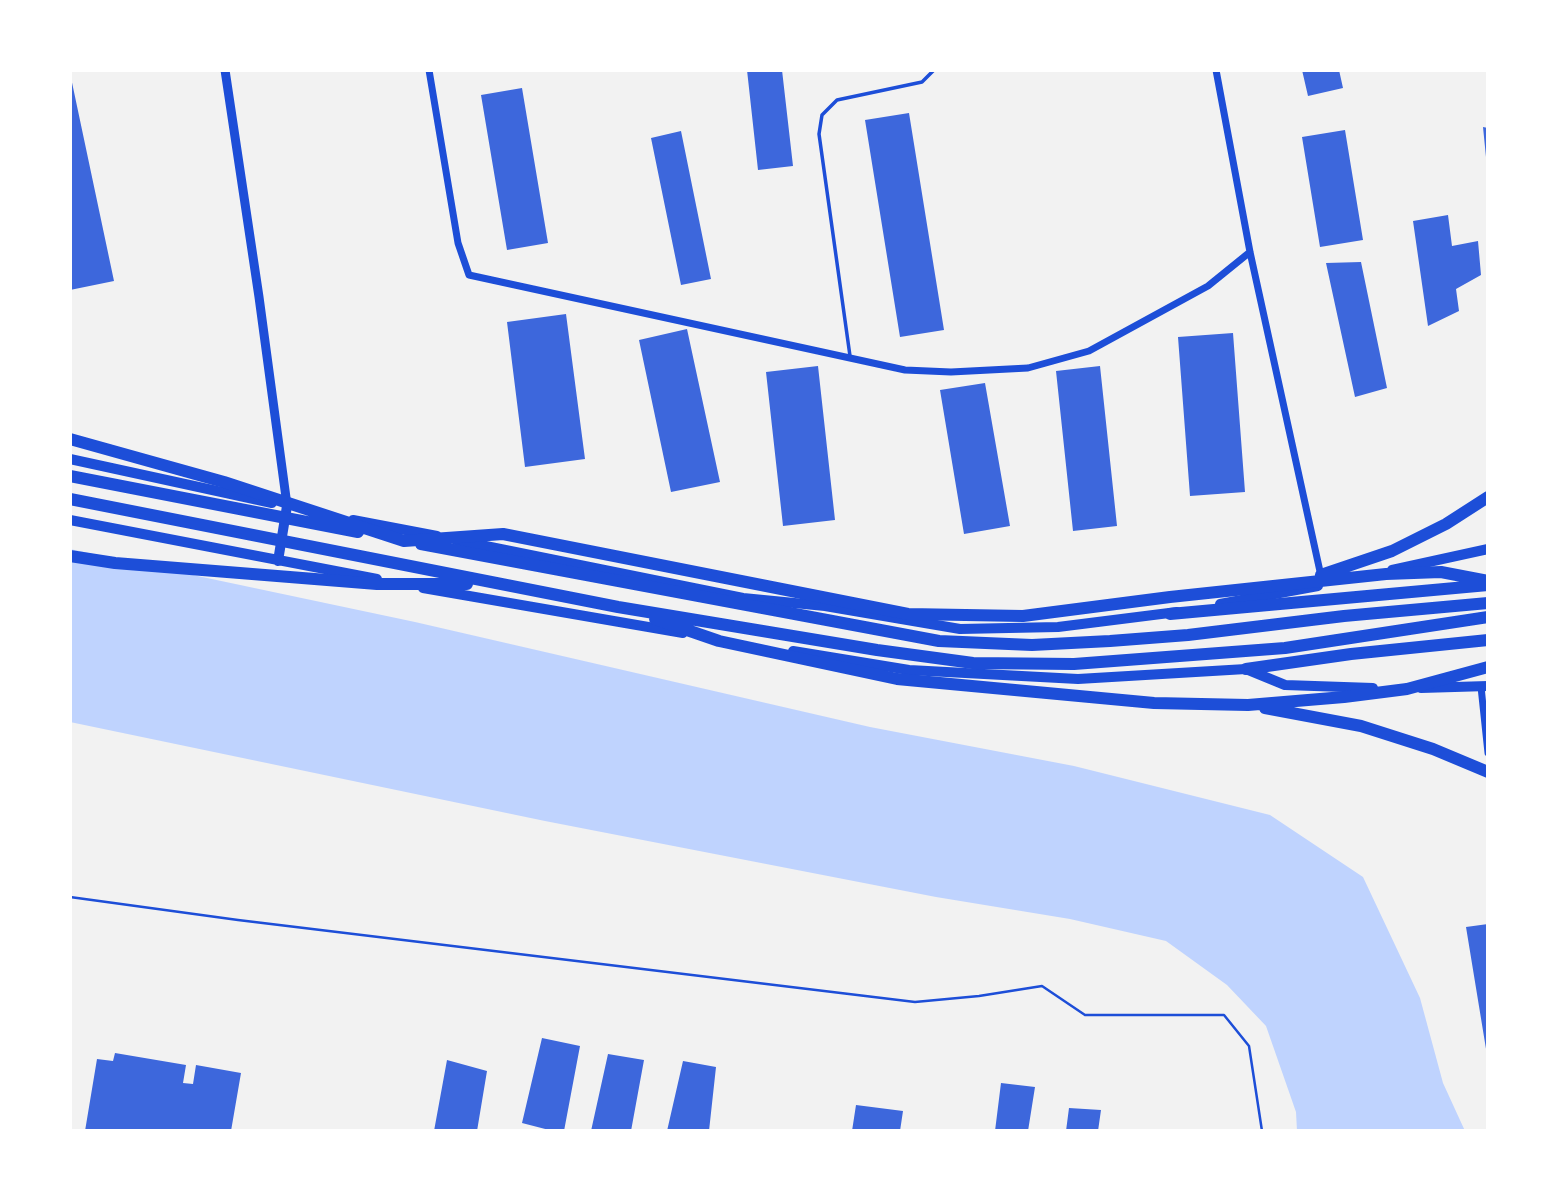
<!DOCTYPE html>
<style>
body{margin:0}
#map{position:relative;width:1558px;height:1201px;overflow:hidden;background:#f2f2f2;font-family:"Noto Sans",sans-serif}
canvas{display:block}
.frame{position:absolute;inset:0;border:72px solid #fff;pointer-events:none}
</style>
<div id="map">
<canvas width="1558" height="1201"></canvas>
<div class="frame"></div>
</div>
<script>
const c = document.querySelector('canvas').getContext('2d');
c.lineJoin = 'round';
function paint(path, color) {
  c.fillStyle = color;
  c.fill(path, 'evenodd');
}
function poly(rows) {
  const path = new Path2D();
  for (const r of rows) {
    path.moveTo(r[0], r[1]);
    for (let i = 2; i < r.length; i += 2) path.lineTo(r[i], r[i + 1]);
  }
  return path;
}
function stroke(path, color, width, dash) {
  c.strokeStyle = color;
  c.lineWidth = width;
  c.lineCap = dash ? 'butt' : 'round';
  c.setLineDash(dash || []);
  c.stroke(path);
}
paint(poly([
 [70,549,415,622,870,727,1074,766,1270,815,1363,877,1420,998,1443,1083,1465,1131,1297,1131,1296,1112,1266,1026,1227,985,1166,941,1070,919,936,897,545,821,70,722]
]), '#bfd3fe');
paint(poly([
 [747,70,782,70,793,166,758,170],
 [1302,70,1339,70,1343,88,1308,96],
 [70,73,114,281,70,290],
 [522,88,548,243,507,250,481,95],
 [909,113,944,330,900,337,865,120],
 [1483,127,1488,128,1488,157,1486,157],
 [1345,130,1363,240,1320,247,1302,137],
 [681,131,711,279,681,285,651,138],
 [1448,215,1452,246,1478,241,1481,275,1456,289,1459,311,1428,326,1413,221],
 [1361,262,1387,388,1355,397,1326,263],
 [566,314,585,459,525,467,507,322],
 [687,329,720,482,671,492,639,340],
 [1233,333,1245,492,1190,496,1178,337],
 [818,366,835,520,783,526,766,372],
 [1100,366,1117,526,1073,531,1056,371],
 [985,383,1010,526,964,534,940,390],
 [1488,924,1488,1055,1487,1055,1466,927],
 [542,1038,580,1046,564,1131,553,1131,522,1123],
 [115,1053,186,1065,183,1083,193,1084,196,1065,241,1073,231,1131,85,1131,97,1059,113,1061],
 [608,1054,644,1060,631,1131,591,1131],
 [447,1060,487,1071,477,1131,434,1131],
 [683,1061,716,1067,709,1131,667,1131],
 [1001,1083,1035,1087,1028,1131,995,1131],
 [856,1105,903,1111,900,1131,852,1131],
 [1069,1108,1101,1110,1098,1131,1066,1131]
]), '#3d67dc');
stroke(poly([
 [70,897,238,920,915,1002,979,996,1042,986,1085,1015,1224,1015,1249,1046,1262,1131]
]), '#1d4ed8', 2.5);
stroke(poly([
 [850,356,819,134,822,115,837,100,922,82,934,70]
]), '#1d4ed8', 3.5);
stroke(poly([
 [429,70,458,243,469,275,905,370,951,372,1028,368,1089,351,1208,286,1250,252],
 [1216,70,1250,252,1321,576],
 [1481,687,1488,753]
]), '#1d4ed8', 7);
stroke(poly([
 [225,70,259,297,287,505]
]), '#1d4ed8', 9);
stroke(poly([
 [70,459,272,503],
 [70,520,377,579],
 [353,520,437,536],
 [456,540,743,598,825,606,960,629,1058,627,1177,612],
 [278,561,287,506],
 [1392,570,1488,549],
 [423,588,683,633],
 [1220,604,1318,586],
 [793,651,909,670,1078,679,1246,669,1285,685,1373,688],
 [1421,688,1488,686]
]), '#1d4ed8', 10);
stroke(poly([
 [70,439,224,482,404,541,503,534,908,614,1023,616,1170,597,1386,574,1441,572,1488,581],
 [70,476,358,532],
 [70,499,618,607,877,650,973,663,1074,664,1285,648,1488,617],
 [421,544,939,641,1032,645,1110,641,1188,635,1344,616,1488,603],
 [70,556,115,563,377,584,467,584],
 [1321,575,1392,551,1446,524,1488,497],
 [1170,614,1488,585],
 [655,619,719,641,897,679,1154,703,1248,705,1344,697,1407,689,1488,667],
 [1246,669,1351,654,1488,640],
 [1265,708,1361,726,1433,749,1488,772]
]), '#1d4ed8', 12);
</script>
